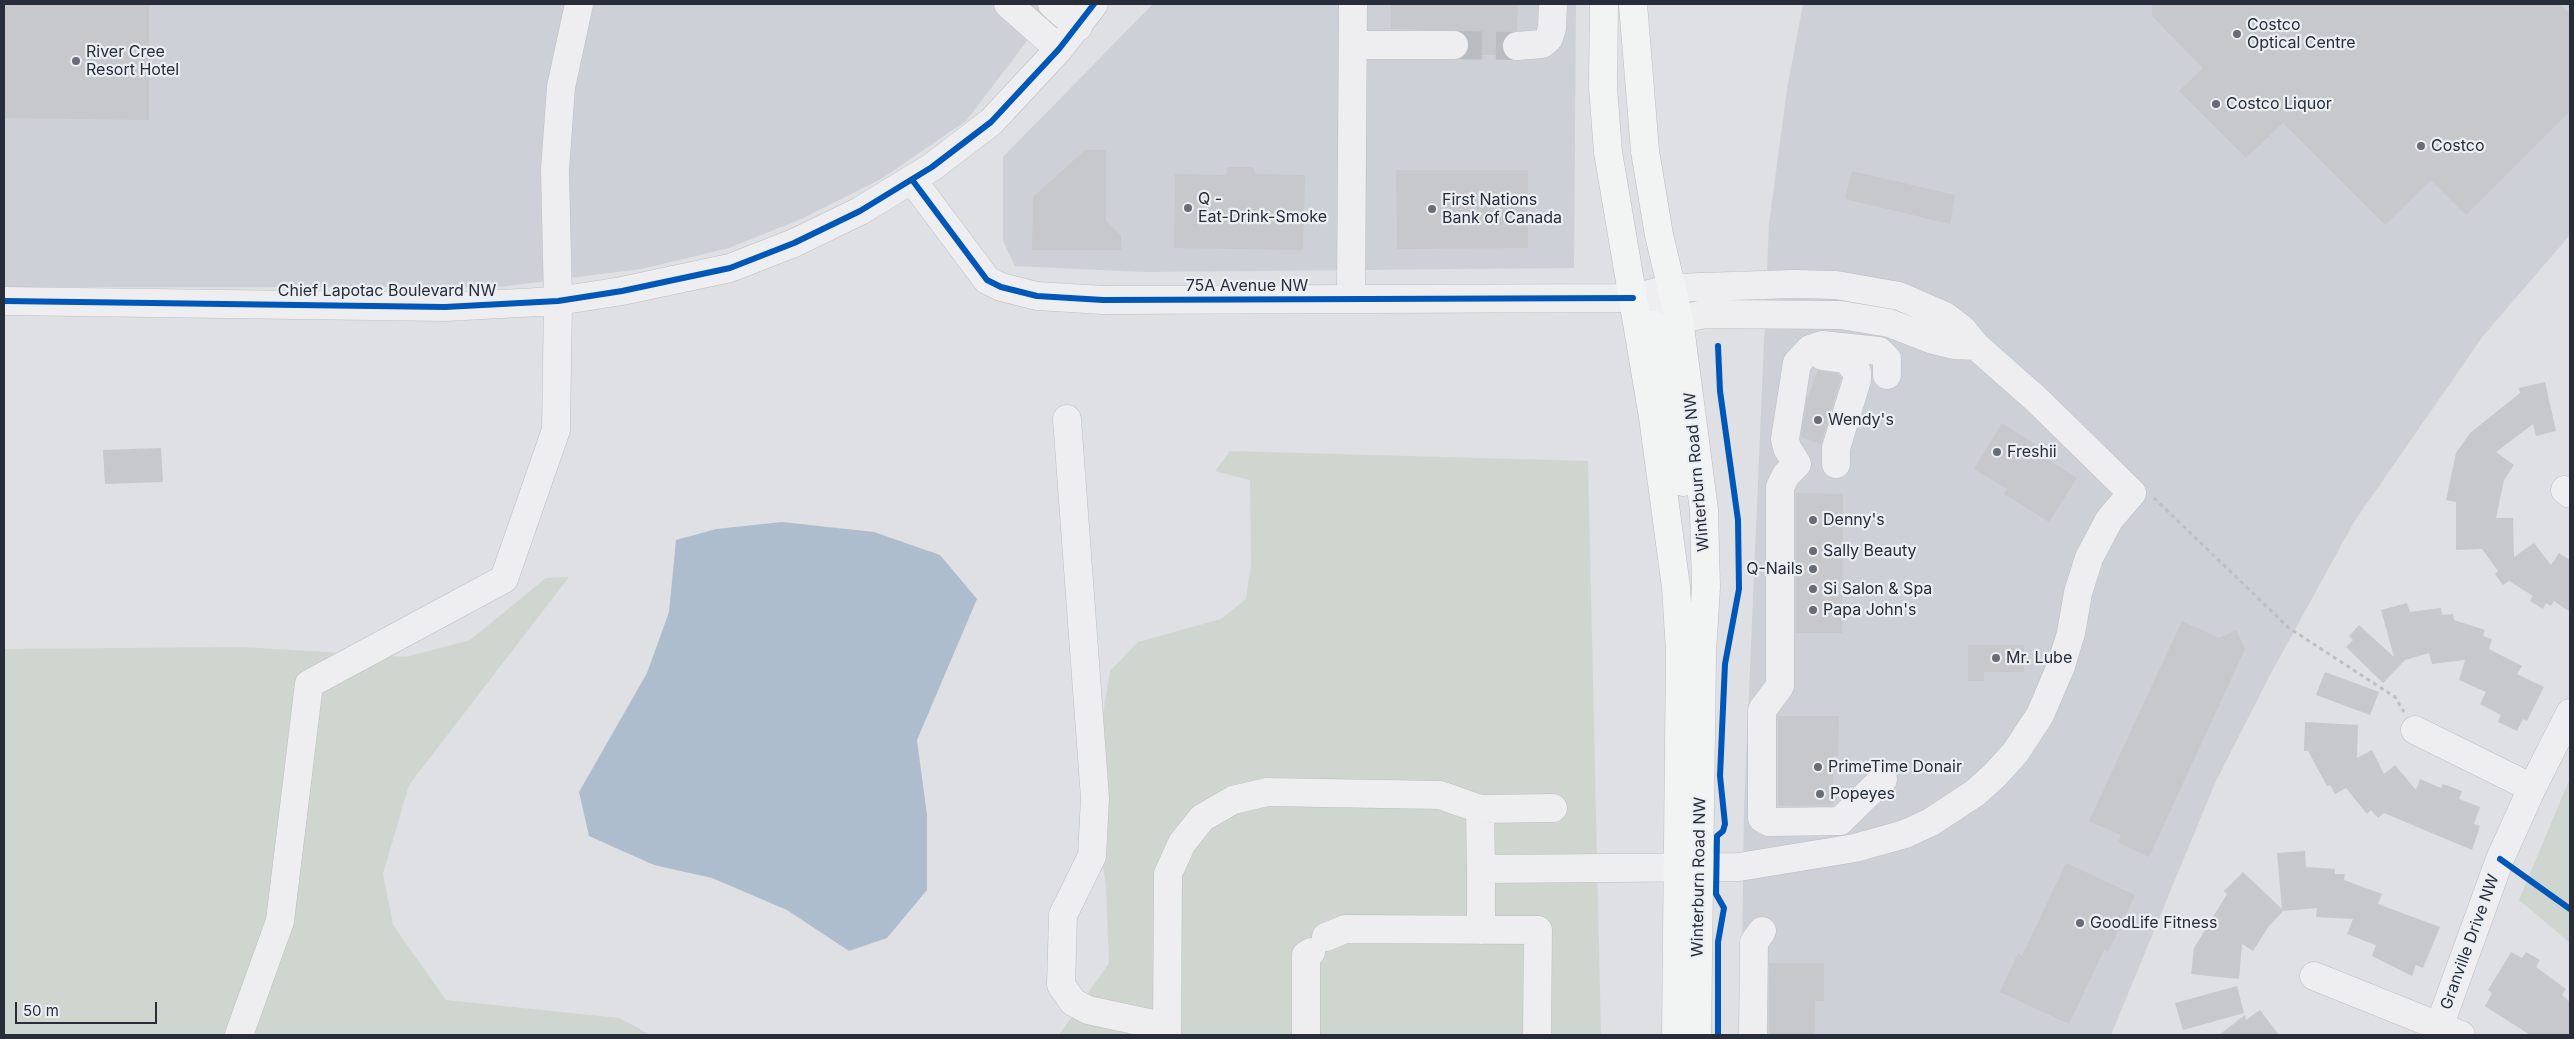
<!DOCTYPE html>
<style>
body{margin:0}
#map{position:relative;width:2574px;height:1039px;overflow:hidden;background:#dee0e3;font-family:Inter,sans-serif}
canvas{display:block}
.frame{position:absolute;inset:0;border:5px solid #272e3a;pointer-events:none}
.scale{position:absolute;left:15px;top:1002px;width:142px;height:22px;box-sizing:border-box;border:2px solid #272e3a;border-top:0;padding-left:6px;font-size:15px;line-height:18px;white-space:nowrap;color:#272e3a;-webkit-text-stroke:4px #ebeff3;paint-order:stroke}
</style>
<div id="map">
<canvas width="2574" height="1039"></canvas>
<div class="frame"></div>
<div class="scale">50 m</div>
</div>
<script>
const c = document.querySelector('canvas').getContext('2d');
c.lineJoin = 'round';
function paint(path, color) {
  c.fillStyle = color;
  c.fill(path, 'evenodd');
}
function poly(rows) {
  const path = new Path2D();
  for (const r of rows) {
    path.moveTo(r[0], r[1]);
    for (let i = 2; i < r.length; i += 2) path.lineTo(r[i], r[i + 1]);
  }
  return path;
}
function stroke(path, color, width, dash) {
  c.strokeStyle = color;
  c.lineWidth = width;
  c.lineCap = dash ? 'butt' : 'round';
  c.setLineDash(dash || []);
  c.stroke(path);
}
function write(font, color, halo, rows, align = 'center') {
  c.font = font + ' Inter,sans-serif';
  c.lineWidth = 4.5;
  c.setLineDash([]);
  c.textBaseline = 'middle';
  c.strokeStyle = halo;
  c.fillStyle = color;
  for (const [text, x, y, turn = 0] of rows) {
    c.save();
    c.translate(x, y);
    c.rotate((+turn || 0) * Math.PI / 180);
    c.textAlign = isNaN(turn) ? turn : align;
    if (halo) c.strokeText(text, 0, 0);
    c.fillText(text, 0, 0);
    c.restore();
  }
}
paint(poly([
 [4,4,1055,4,966,121,881,179,799,220,729,248,641,269,499,287,4,287],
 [1153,4,1576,4,1574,268,1143,272,1015,266,1003,241,1003,157],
 [1803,4,2570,4,2570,235,2483,336,2354,522,2270,675,2215,783,2111,1035,1741,1035,1744,809,1769,224,1787,89]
]), '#cdd0d6');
paint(poly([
 [1230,451,1588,461,1601,1035,1059,1035,1109,963,1106,887,1096,814,1098,744,1110,671,1138,642,1221,619,1246,599,1251,564,1250,480,1215,471],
 [569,577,409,785,383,874,393,925,446,1000,619,1018,651,1035,4,1035,4,649,242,647,406,657,470,640,546,578],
 [2570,778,2570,943,2519,900]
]), '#cfd6cf');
paint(poly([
 [782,522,874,532,940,555,977,599,917,740,927,815,927,890,887,938,849,951,787,910,712,878,654,865,589,836,579,792,647,673,669,612,676,540,716,529]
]), '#aebdcd');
paint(poly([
 [4,4,149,4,149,120,4,118],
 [1391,4,1518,4,1517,30,1509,33,1503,39,1502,48,1504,55,1465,55,1470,45,1467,37,1461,31,1391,29],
 [2152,4,2560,4,2570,14,2570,111,2466,215,2431,180,2385,225,2283,123,2246,158,2179,91,2203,68,2152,16],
 [1085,150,1106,150,1106,221,1121,235,1121,250,1032,250,1033,197],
 [1227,167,1253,167,1255,174,1305,175,1303,250,1174,248,1175,174,1226,175],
 [1396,170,1528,170,1528,248,1397,249],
 [1852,171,1955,195,1950,224,1845,199],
 [1818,370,1838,374,1841,378,1821,444,1801,437,1807,399],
 [2545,382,2556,431,2536,436,2533,424,2496,452,2514,465,2504,480,2496,518,2513,518,2514,557,2534,543,2551,565,2559,553,2570,560,2570,612,2554,601,2551,606,2546,603,2543,609,2530,601,2533,596,2509,581,2503,585,2495,574,2498,571,2482,549,2456,550,2456,502,2446,500,2456,453,2470,433,2520,393,2519,388],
 [2002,423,2036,445,2033,450,2077,478,2049,522,2004,494,2007,489,1974,469],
 [161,448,163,482,105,484,103,450],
 [1796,493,1843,494,1842,633,1796,633],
 [2407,603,2410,612,2441,608,2442,615,2453,614,2454,620,2485,630,2483,636,2492,639,2489,649,2522,666,2517,674,2544,687,2527,721,2523,719,2517,731,2498,722,2501,715,2480,704,2486,692,2459,680,2465,660,2432,664,2429,653,2405,660,2383,683,2346,647,2353,640,2349,636,2359,625,2394,657,2381,610],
 [2182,621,2219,638,2236,630,2245,649,2149,857,2118,842,2121,835,2089,821],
 [1968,645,2024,645,2024,672,1984,672,1984,681,1968,681],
 [2325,672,2379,692,2370,715,2316,695],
 [1778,716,1839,716,1838,756,1833,756,1833,805,1778,806],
 [2305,722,2358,725,2357,758,2372,750,2384,774,2395,765,2416,790,2420,779,2441,788,2443,784,2462,791,2459,799,2480,807,2474,824,2480,826,2472,850,2384,813,2378,818,2371,810,2367,814,2346,788,2335,794,2330,785,2327,786,2308,751,2304,751],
 [2305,851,2306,867,2335,869,2335,874,2345,874,2344,880,2382,894,2378,904,2440,927,2423,968,2416,965,2412,976,2372,956,2376,945,2347,934,2353,919,2316,917,2317,908,2283,911,2269,926,2253,951,2242,944,2239,979,2191,974,2194,948,2227,894,2224,891,2243,872,2282,909,2277,853],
 [2066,863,2135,895,2108,952,2104,950,2069,1024,2000,992,2018,953,2022,956],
 [2511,952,2522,958,2526,952,2540,960,2536,967,2566,989,2562,995,2570,1002,2570,1035,2530,1035,2485,1006,2492,993,2488,990],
 [1769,963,1824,963,1824,1001,1815,1001,1815,1035,1769,1035],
 [2237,986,2244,1013,2183,1030,2175,1003],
 [2260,1010,2279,1035,2219,1035,2245,1015,2246,1020]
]), '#c6c8cb');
stroke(poly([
 [1454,45,1517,46]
]), '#b9bcc1', 28, [28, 14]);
const minor = poly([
 [1008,4,1059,49],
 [1052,4,1078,27],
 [1353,45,1454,45],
 [1517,46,1542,44,1549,38,1552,28,1553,4],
 [913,181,987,280,1001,287,1037,296,1103,300,1633,298,1672,288,1794,284,1836,285,1899,296,1945,316,1962,329,1976,346,2036,399,2132,493,2109,520,2089,558,2078,593,2071,633,2061,666,2040,715,2015,753,1994,776,1975,793,1931,822,1905,834,1855,848,1739,867,1481,869,1480,809,1440,795,1267,792,1233,800,1202,818,1182,843,1168,874,1167,1035],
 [1633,298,1679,319,1706,314,1841,315,1889,323,1933,340,1954,345,1976,346],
 [1351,299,1353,4],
 [4,301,445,307,558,301,622,291,730,268,794,243,860,211,932,167,991,122,1059,49,1094,4],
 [1823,356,1846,359,1857,372,1857,380,1836,448,1836,464],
 [1067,419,1095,798,1092,856,1063,915,1061,985,1073,1002,1088,1010,1167,1027],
 [2565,490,2570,494],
 [2415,730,2532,788],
 [1883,779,1840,821,1769,822,1762,818,1762,710,1780,686,1780,487,1786,475,1797,464,1787,448,1785,439,1797,363,1810,349,1822,345,1879,351,1887,359,1887,375],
 [1480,809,1553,808],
 [1481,930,1481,869],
 [1326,937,1345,929,1538,930,1537,1035],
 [2314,976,2461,1035],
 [239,1035,280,921,309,684,504,579,556,430,558,301,555,170,561,87,579,4],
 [1306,1035,1306,955,1311,952],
 [1753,1035,1754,942,1762,931],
 [2436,1035,2500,859,2532,788,2570,713]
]);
const major = poly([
 [1604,4,1603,87,1608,152,1653,417,1676,587,1680,651,1676,1035],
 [1633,4,1645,151,1659,235,1679,319,1704,510,1706,587,1702,653,1697,1035],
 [1653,325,1664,365,1683,482]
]);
stroke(minor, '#bcbec1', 29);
stroke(major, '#bbbdc1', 29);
stroke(poly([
 [2154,498,2289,628,2395,697,2404,712]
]), '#bdbfc3', 3, [4, 4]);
stroke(minor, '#eeeef0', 28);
stroke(major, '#f2f4f4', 28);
stroke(poly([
 [913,181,987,280,1001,287,1037,296,1103,300,1633,298],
 [4,301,445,307,558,301,622,291,730,268,794,243,860,211,932,167,991,122,1059,49,1094,4],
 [2500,859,2570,909],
 [1718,1035,1718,942,1724,908,1716,894,1717,836,1723,831,1725,824,1720,776,1723,708,1725,664,1739,589,1738,520,1720,391,1718,346]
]), '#0057b8', 6);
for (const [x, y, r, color] of [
 [2237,34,5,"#676c75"],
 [76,61,5,"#676c75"],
 [2216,104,5,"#676c75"],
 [2421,146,5,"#676c75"],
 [1188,208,5,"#676c75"],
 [1432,209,5,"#676c75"],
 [1818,420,5,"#676c75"],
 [1997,452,5,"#676c75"],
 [1813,520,5,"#676c75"],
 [1813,551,5,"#676c75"],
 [1813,569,5,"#676c75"],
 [1813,589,5,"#676c75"],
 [1813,610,5,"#676c75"],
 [1996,658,5,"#676c75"],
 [1818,767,5,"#676c75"],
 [1820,794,5,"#676c75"],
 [2080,923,5,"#676c75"]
]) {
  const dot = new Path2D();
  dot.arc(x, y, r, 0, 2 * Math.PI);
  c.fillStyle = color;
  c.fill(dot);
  stroke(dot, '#ebeff3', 2);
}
write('16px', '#272e3a', '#ebeff3', [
 ["Costco",2247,25],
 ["Optical Centre",2247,43],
 ["River Cree",86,52],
 ["Resort Hotel",86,70],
 ["Costco Liquor",2226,104],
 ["Costco",2431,146],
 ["Q -",1198,199],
 ["Eat-Drink-Smoke",1198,217],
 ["First Nations",1442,200],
 ["Bank of Canada",1442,218],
 ["Wendy's",1828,420],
 ["Freshii",2007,452],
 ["Denny's",1823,520],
 ["Sally Beauty",1823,551],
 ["Q-Nails",1803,569,"right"],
 ["Si Salon & Spa",1823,589],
 ["Papa John's",1823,610],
 ["Mr. Lube",2006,658],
 ["PrimeTime Donair",1828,767],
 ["Popeyes",1830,794],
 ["GoodLife Fitness",2090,923]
], 'left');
write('16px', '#272e3a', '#ebeff3', [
 ["75A Avenue NW",1247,286],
 ["Chief Lapotac Boulevard NW",387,291],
 ["Winterburn Road NW",1697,472,-95],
 ["Winterburn Road NW",1699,877,-89],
 ["Granville Drive NW",2470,942,-70]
]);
</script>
